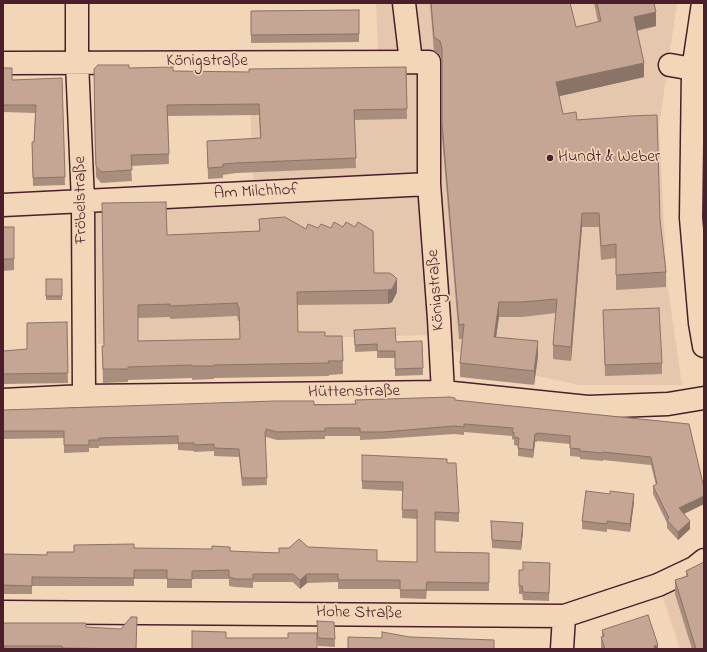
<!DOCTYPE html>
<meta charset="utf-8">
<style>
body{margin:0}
#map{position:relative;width:707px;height:652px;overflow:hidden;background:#f2d6b8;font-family:"Indie Flower",sans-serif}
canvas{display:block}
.frame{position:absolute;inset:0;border:4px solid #4a1f2b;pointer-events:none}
</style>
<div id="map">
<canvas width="707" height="652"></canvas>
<div class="frame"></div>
</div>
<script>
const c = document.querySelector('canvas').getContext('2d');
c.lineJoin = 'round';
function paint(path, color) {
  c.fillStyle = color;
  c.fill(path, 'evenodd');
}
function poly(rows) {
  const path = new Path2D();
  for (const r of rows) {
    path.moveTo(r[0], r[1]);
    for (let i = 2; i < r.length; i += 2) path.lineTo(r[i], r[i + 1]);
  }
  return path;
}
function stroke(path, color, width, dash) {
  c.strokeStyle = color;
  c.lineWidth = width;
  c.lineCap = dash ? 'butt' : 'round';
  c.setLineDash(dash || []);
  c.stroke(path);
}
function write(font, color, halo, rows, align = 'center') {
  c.font = font + ' "Indie Flower",sans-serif';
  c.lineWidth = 3.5;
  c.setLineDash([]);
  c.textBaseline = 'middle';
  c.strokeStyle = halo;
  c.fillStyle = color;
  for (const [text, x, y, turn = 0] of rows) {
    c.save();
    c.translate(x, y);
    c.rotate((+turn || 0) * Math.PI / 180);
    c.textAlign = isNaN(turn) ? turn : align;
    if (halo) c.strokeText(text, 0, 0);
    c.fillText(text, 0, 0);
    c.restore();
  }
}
paint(poly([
 [376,3,677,3,659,126,667,282,682,385,579,385,482,364,425,335,98,344,95,212,253,179,249,75,379,72],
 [704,571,704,649,680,649,662,595]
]), '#e4c7ad');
const minor = poly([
 [77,3,77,62,83,202,84,396],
 [404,3,411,62],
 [3,63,429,62,429,184,439,319,443,392],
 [670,65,704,71],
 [3,205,429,184],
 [3,400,84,396,443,392,588,407,668,404,704,398],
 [3,612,564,616,658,585,694,568,704,560],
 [562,649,564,616]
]);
const major = poly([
 [703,3,693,70,691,218,700,323,704,346]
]);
stroke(minor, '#4a1f2b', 25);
stroke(major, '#4a1f2b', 25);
stroke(minor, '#f2d6b8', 22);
stroke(major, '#f2d6b8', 22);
paint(poly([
 [430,3,570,3,576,27,598,22,594,3,654,3,656,26,637,31,644,77,559,96,563,114,577,120,660,220,666,272,666,287,616,290,616,258,601,260,599,227,582,227,571,361,553,359,553,345,556,313,522,317,499,317,496,337,538,356,534,385,460,377,460,363,463,339,459,339,442,137,442,62,440,55,434,51],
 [359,10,359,42,251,43,251,11],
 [406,67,407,119,354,120,356,168,236,173,223,175,223,178,208,179,207,141,260,138,259,115,168,116,169,164,131,166,132,181,101,183,96,177,95,147,94,69,129,68,173,71,249,72],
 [3,68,12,80,62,78,65,185,33,186,32,142,34,142,35,113,3,112],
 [259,219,374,273,397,292,392,302,388,304,297,305,298,332,325,336,342,336,343,374,329,375,329,376,214,378,214,379,192,380,192,378,128,380,128,382,103,383,102,346,104,346,167,235,259,231],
 [237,316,238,321,239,321,240,339,138,341,138,318,170,317,170,319],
 [3,227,14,227,14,270,3,271],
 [46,279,62,279,62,300,46,300],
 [603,310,662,363,662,374,605,376],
 [67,322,68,383,3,384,3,351,27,349],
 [354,330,396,342,423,368,423,375,395,376,395,358,377,358,377,351,355,352],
 [455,400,689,424,704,488,704,504,684,514,690,529,678,540,667,528,667,523,653,494,653,486,656,485,651,465,603,460,603,461,580,459,580,457,570,456,570,444,537,441,537,442,535,442,533,458,518,456,518,446,514,445,514,440,512,439,512,436,464,432,464,435,454,434,383,439,360,440,360,436,325,436,325,439,277,440,266,437,266,440,265,440,267,485,242,486,239,457,214,456,214,451,194,452,194,451,178,450,178,444,99,446,99,448,89,448,89,452,64,453,64,438,3,439,3,410,356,404],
 [362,455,447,463,459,513,459,522,435,520,435,552,489,553,489,591,427,591,426,599,400,598,400,589,338,589,338,582,307,583,300,589,293,582,253,582,253,588,236,587,229,586,229,579,192,579,192,588,167,588,167,579,134,579,134,586,32,586,32,594,3,594,3,554,47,555,134,548,230,551,279,553,308,547,377,561,417,562,417,519,402,518,403,491,362,489],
 [634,502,630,532,607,529,607,532,582,529,582,521],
 [491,521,523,531,521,550,492,548],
 [550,563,549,601,523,600,522,594,519,594,519,570,523,570],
 [702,563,704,649,692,649,675,594,675,580,686,576,686,571],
 [334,622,335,647,318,646,317,638,288,638,317,633],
 [3,623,86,627,137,649,3,649],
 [602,630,658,649,601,649,601,637,602,637]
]), '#a98e7e');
paint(poly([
 [656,12,656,26,634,31,634,17],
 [644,63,644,77,556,97,556,82],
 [582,213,582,227,571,361,571,347],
 [397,279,397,292,392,302,388,304,388,290],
 [499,302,499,317,494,351,494,337],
 [538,341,538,356,534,385,534,371],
 [535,434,535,442,533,458,533,450],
 [634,494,634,502,630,532,630,524],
 [704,496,704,504,679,516,679,508],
 [690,521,690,529,678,540,678,532],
 [523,523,523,531,521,550,521,542],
 [307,574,307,583,300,589,300,580],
 [658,645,658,649,654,649,654,646]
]), '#8a7467');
const building = poly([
 [431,3,570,3,576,27,601,21,597,3,654,3,656,12,634,17,644,63,556,82,563,114,576,112,577,120,630,116,657,115,660,220,666,272,616,275,616,244,601,246,599,213,582,213,571,347,553,345,557,299,522,302,499,302,494,337,538,341,534,371,460,363,464,324,459,325,442,123,442,48,440,41,434,37,431,3],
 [359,10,359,34,251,35,251,11,359,10],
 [98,65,129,65,129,68,173,67,173,71,249,72,249,69,406,67,407,109,354,110,356,158,236,163,223,164,223,167,208,168,207,141,261,138,259,104,167,105,169,154,131,155,132,170,101,172,96,166,95,136,94,69,98,65],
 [3,68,12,68,12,80,62,78,65,177,33,178,32,142,34,142,36,105,3,105,3,68],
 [166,202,167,235,260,231,259,219,285,217,306,229,308,224,318,228,321,224,331,228,334,222,343,227,346,222,355,227,358,222,373,231,374,273,389,273,393,275,397,279,392,289,388,290,297,292,298,332,325,332,325,336,342,336,343,361,328,361,329,363,214,365,214,366,192,366,192,365,128,367,128,369,103,369,102,346,104,346,102,203,166,202],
 [237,303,238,307,239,307,240,339,138,341,138,305,170,304,170,306,237,303],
 [3,227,14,227,14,259,3,259,3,227],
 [46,279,62,279,62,296,46,296,46,279],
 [659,308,662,363,605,365,603,310,659,308],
 [67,322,68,373,3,374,3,351,27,349,27,323,67,322],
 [395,328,396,342,422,341,423,368,395,369,395,351,377,351,377,344,355,345,354,330,395,328],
 [450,397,455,398,455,400,502,405,689,424,704,488,704,496,679,508,690,521,678,532,667,520,669,518,653,486,657,484,651,457,603,452,603,453,580,451,580,449,570,448,570,436,537,433,537,434,535,434,533,450,518,448,519,438,514,437,514,432,512,432,513,428,464,424,464,427,454,426,383,432,360,432,360,428,325,428,325,431,277,432,266,429,266,432,265,432,267,478,242,478,239,449,214,448,214,444,194,445,194,443,178,443,178,436,99,438,99,440,89,440,89,445,64,445,64,431,3,431,3,410,275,401,314,401,314,405,356,404,355,400,450,397],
 [362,455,447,459,447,463,456,463,459,513,435,512,435,552,489,553,489,583,427,582,426,590,400,590,400,580,338,580,338,574,307,574,300,580,293,574,253,574,253,579,236,579,229,577,229,570,192,571,192,580,167,579,167,570,134,570,134,578,32,577,32,586,3,585,3,554,47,555,47,552,74,552,74,545,134,544,134,548,212,549,212,546,230,547,230,551,279,553,279,548,289,548,299,539,308,547,377,550,377,561,417,562,417,510,402,510,403,482,362,481,362,455],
 [586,491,610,494,610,491,634,494,630,524,607,521,607,524,582,521,586,491],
 [491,521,523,523,521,542,492,540,491,521],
 [704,561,704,649,696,649,675,580,688,576,686,571,702,563,704,561],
 [523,562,550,563,549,593,523,592,522,586,519,586,519,570,523,570,523,562],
 [648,615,658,645,654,646,655,649,605,649,601,637,604,636,602,630,648,615],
 [131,617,137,617,136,649,62,648,62,646,4,646,4,649,3,649,3,623,86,623,86,627,121,629,131,617],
 [317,621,334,622,335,639,318,638,317,621],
 [192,631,226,632,226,638,288,638,288,633,317,633,317,649,192,649,192,631],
 [382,632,410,637,494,640,494,649,348,649,348,637,382,638,382,632]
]);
paint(building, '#c5a593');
stroke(building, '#8a7467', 1);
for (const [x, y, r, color] of [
 [550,158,4,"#4a1f2b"]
]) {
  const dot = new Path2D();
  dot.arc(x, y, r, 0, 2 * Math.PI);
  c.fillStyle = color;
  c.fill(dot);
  stroke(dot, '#f2d6b8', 1.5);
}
write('17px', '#4a1f2b', '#f2d6b8', [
 ["Königstraße",207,62],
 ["Am Milchhof",256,193,-3],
 ["Fröbelstraße",82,200,-91],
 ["Königstraße",437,290,-94],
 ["Hüttenstraße",354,393,-1],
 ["Hohe Straße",359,614,1]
]);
write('17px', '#4a1f2b', '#f2d6b8', [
 ["Hundt & Weber",558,158]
], 'left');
</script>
